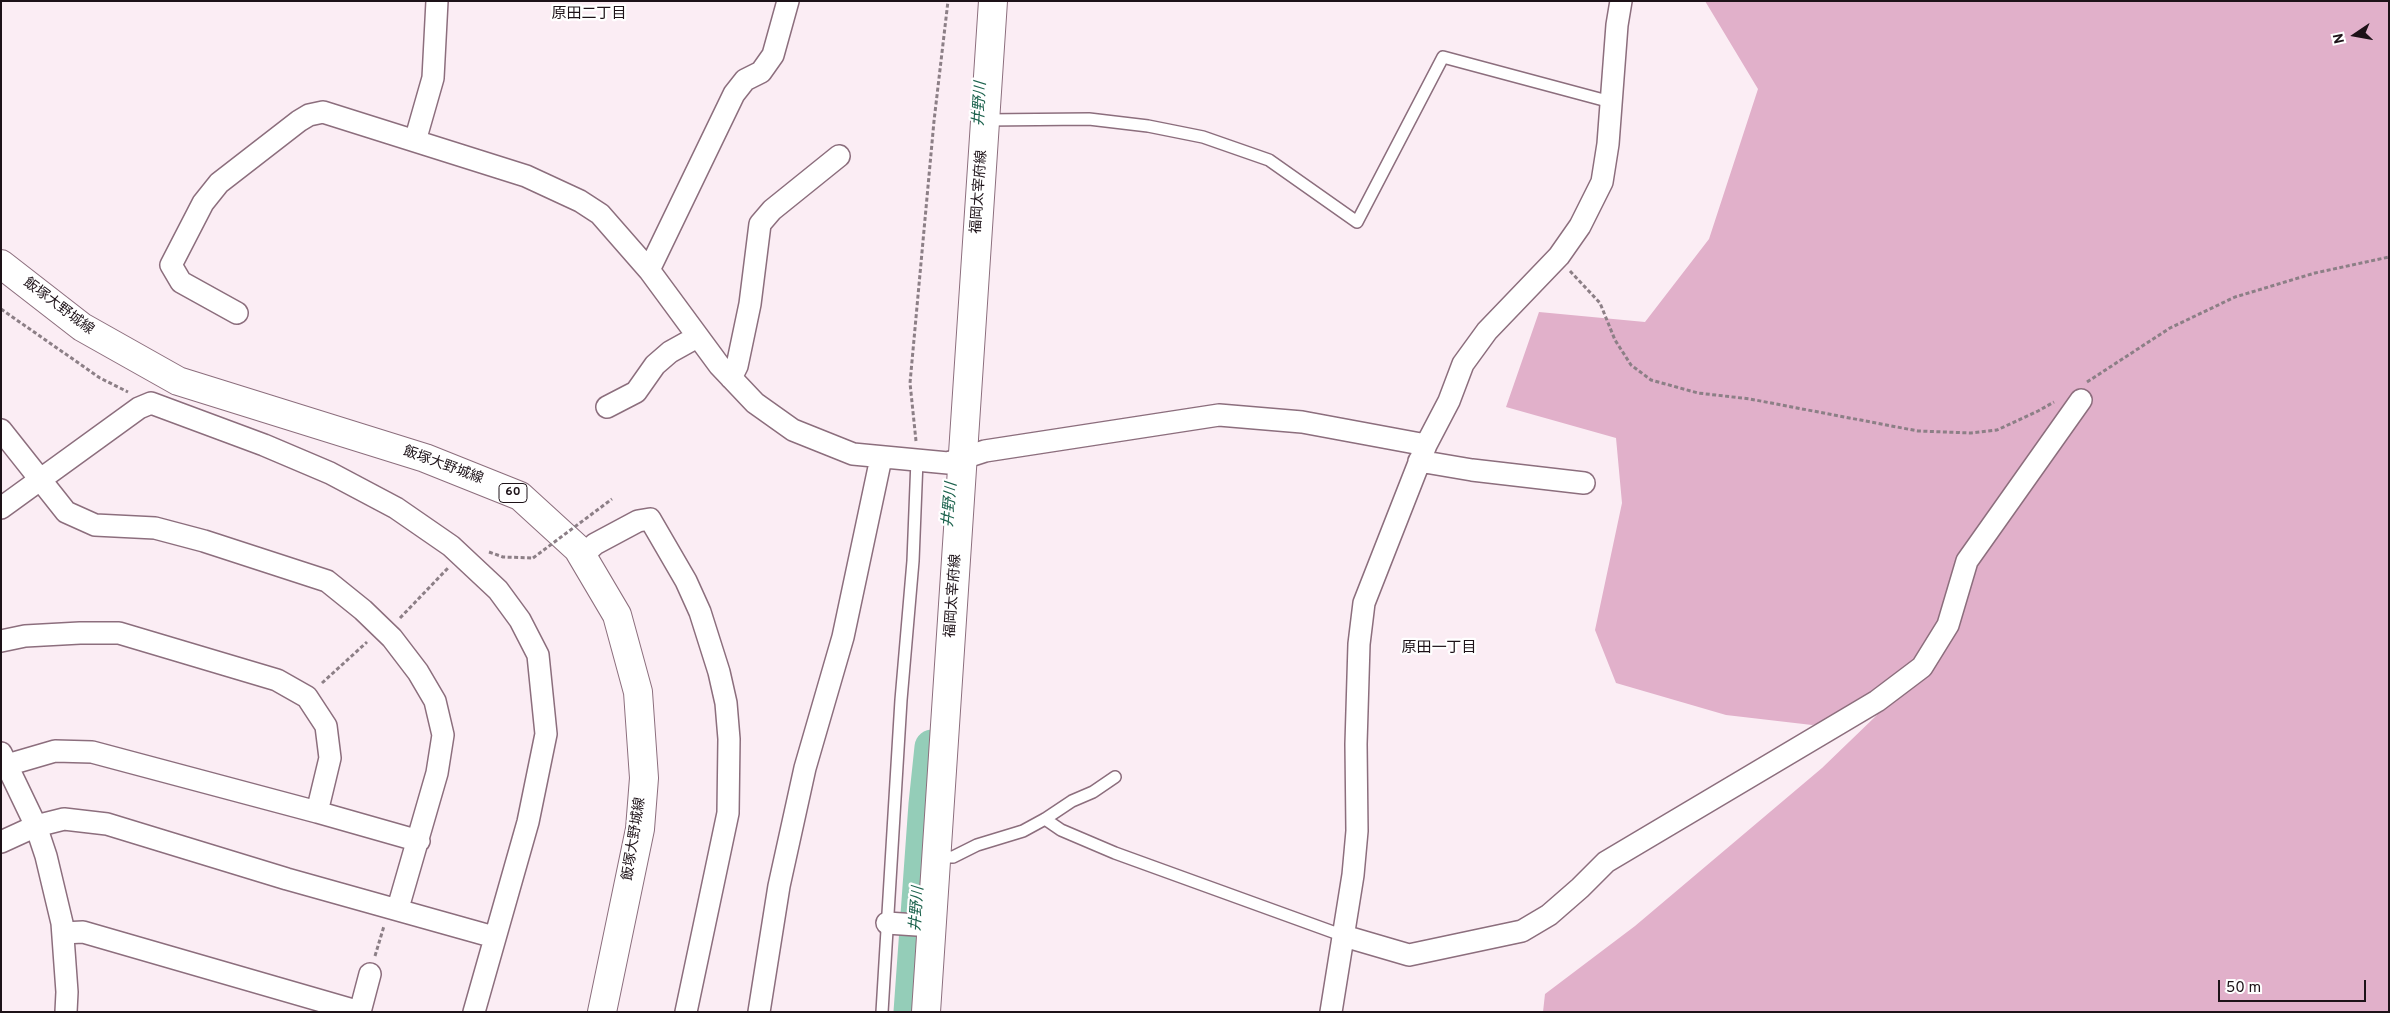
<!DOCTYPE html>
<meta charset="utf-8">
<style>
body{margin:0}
#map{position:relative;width:2390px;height:1013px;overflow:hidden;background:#fbedf4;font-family:Overpass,sans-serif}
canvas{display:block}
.frame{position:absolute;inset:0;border:2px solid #1d1218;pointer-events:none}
.north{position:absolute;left:2330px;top:10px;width:50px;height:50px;-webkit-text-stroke:4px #fff;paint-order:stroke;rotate:258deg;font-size:14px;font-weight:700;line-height:20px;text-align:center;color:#1d1218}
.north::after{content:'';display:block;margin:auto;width:18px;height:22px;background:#1d1218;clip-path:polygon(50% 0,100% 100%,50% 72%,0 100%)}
.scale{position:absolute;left:2218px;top:980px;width:148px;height:22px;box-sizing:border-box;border:2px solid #1d1218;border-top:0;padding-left:6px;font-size:15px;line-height:18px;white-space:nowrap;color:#1d1218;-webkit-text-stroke:4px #fff;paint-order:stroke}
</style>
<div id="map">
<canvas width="2390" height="1013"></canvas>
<div class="frame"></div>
<div class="north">N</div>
<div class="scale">50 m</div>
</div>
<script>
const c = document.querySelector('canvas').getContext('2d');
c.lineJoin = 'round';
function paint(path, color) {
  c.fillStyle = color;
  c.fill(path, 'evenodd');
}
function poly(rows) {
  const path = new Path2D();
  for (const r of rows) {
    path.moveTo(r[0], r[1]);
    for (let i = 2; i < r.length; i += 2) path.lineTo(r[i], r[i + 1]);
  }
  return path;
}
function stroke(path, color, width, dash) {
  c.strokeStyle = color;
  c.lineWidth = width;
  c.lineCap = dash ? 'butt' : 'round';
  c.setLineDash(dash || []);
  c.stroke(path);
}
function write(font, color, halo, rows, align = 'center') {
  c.font = font + ' Overpass,"Noto Sans JP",sans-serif';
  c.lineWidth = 4.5;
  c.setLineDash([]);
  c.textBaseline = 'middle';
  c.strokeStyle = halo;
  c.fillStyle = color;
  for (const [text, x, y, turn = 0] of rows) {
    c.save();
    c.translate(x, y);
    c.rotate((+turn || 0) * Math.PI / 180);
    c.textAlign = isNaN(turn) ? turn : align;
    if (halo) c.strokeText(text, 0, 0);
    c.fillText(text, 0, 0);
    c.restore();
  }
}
paint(poly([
 [1705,1,2389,1,2389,1012,1543,1012,1545,994,1635,926,1822,768,1877,715,1812,725,1726,715,1616,683,1595,630,1622,503,1616,438,1506,407,1539,312,1645,322,1709,239,1758,89]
]), '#e1b0ca');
stroke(poly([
 [911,1012,926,804,932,747]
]), '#94cdb8', 35);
const lane = poly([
 [985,120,1089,119,1148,126,1203,137,1269,160,1357,222,1443,57,1611,102],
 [1045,819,1061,830,1115,853,1344,936],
 [936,857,953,857,977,845,1023,831,1045,819,1072,801,1093,792,1115,777],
 [882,1012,901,700,913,561,917,460]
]);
const street = poly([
 [415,141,433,78,437,1],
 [649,270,734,94,745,80,761,72,773,55,788,1],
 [237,313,181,282,171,265,203,203,219,183,299,121,309,115,323,112,526,176,580,201,600,214,649,270,719,365,755,403,793,430,853,454,948,463,985,451,1219,415,1302,422,1426,445],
 [731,378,737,366,750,304,760,224,772,210,839,156],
 [607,407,636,392,655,365,670,352,697,337],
 [1,430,66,512,95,525,155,528,204,541,327,581,363,610,392,638,418,672,435,701,443,735,437,773,398,908],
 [1419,461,1472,470,1584,483],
 [1,508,139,408,151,403,264,445,330,473,396,508,451,546,498,590,520,620,538,655,546,734,528,822,474,1012],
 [582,556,595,544,638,521,650,519,686,581,700,612,719,672,726,703,729,739,728,813,686,1012],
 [1,641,25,636,80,633,119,633,277,680,307,697,326,726,330,758,317,812,419,841],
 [1,753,36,826,46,856,62,923,67,992,66,1012],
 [7,765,55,751,92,752,317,812],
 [1,842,36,826,64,819,107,824,287,879,494,937],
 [887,923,932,926],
 [63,933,83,932,360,1012],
 [1344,936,1409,955,1522,931,1549,915,1580,888,1606,862,1877,701,1922,667,1948,625,1967,561,2081,400],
 [360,1012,370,974],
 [759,1012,779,886,805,768,843,637,881,458],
 [1331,1012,1353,875,1357,831,1356,744,1359,644,1364,603,1426,445,1449,401,1463,364,1487,331,1559,256,1580,226,1602,182,1608,144,1617,25,1621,1]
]);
const primary = poly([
 [1,264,82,327,178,381,425,458,520,496,578,549,617,615,638,692,644,778,640,829,602,1012],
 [926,1012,993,1]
]);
stroke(lane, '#8c6e7d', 14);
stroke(street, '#8c6e7d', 24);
stroke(primary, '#8c6e7d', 30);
stroke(poly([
 [1570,271,1600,303,1615,340,1631,365,1651,380,1698,393,1750,399,1918,431,1971,433,1997,430,2038,411,2054,402],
 [1,309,100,378,128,392],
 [2087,382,2170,328,2235,297,2315,273,2389,257],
 [916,441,910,383,934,121,948,1],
 [489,552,503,557,533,558],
 [400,618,448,568],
 [322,683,367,642],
 [375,956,384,926]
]), '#8c7f86', 3, [4, 2.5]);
stroke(lane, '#fff', 11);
stroke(street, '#fff', 21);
stroke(primary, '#fff', 28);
stroke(poly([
 [533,558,612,499]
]), '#8c7f86', 3, [4, 2.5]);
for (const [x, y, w] of [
 [513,493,28]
]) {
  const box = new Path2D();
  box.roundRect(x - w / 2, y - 9.5, w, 19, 4);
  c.fillStyle = '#fff';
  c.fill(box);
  stroke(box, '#1d1218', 1);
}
write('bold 12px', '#1d1218', null, [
 ["60",513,493]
]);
write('14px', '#1d1218', '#fff', [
 ["福岡太宰府線",980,192,-86],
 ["飯塚大野城線",58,307,37],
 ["飯塚大野城線",443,466,20],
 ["福岡太宰府線",954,596,-86],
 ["飯塚大野城線",635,839,-81]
]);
write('15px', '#1d1218', '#fff', [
 ["原田二丁目",589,15],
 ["原田一丁目",1439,649]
]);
write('italic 15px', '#1d634e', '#fff', [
 ["井野川",981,104,-87],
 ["井野川",951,505,-85],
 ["井野川",918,909,-86]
]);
</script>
